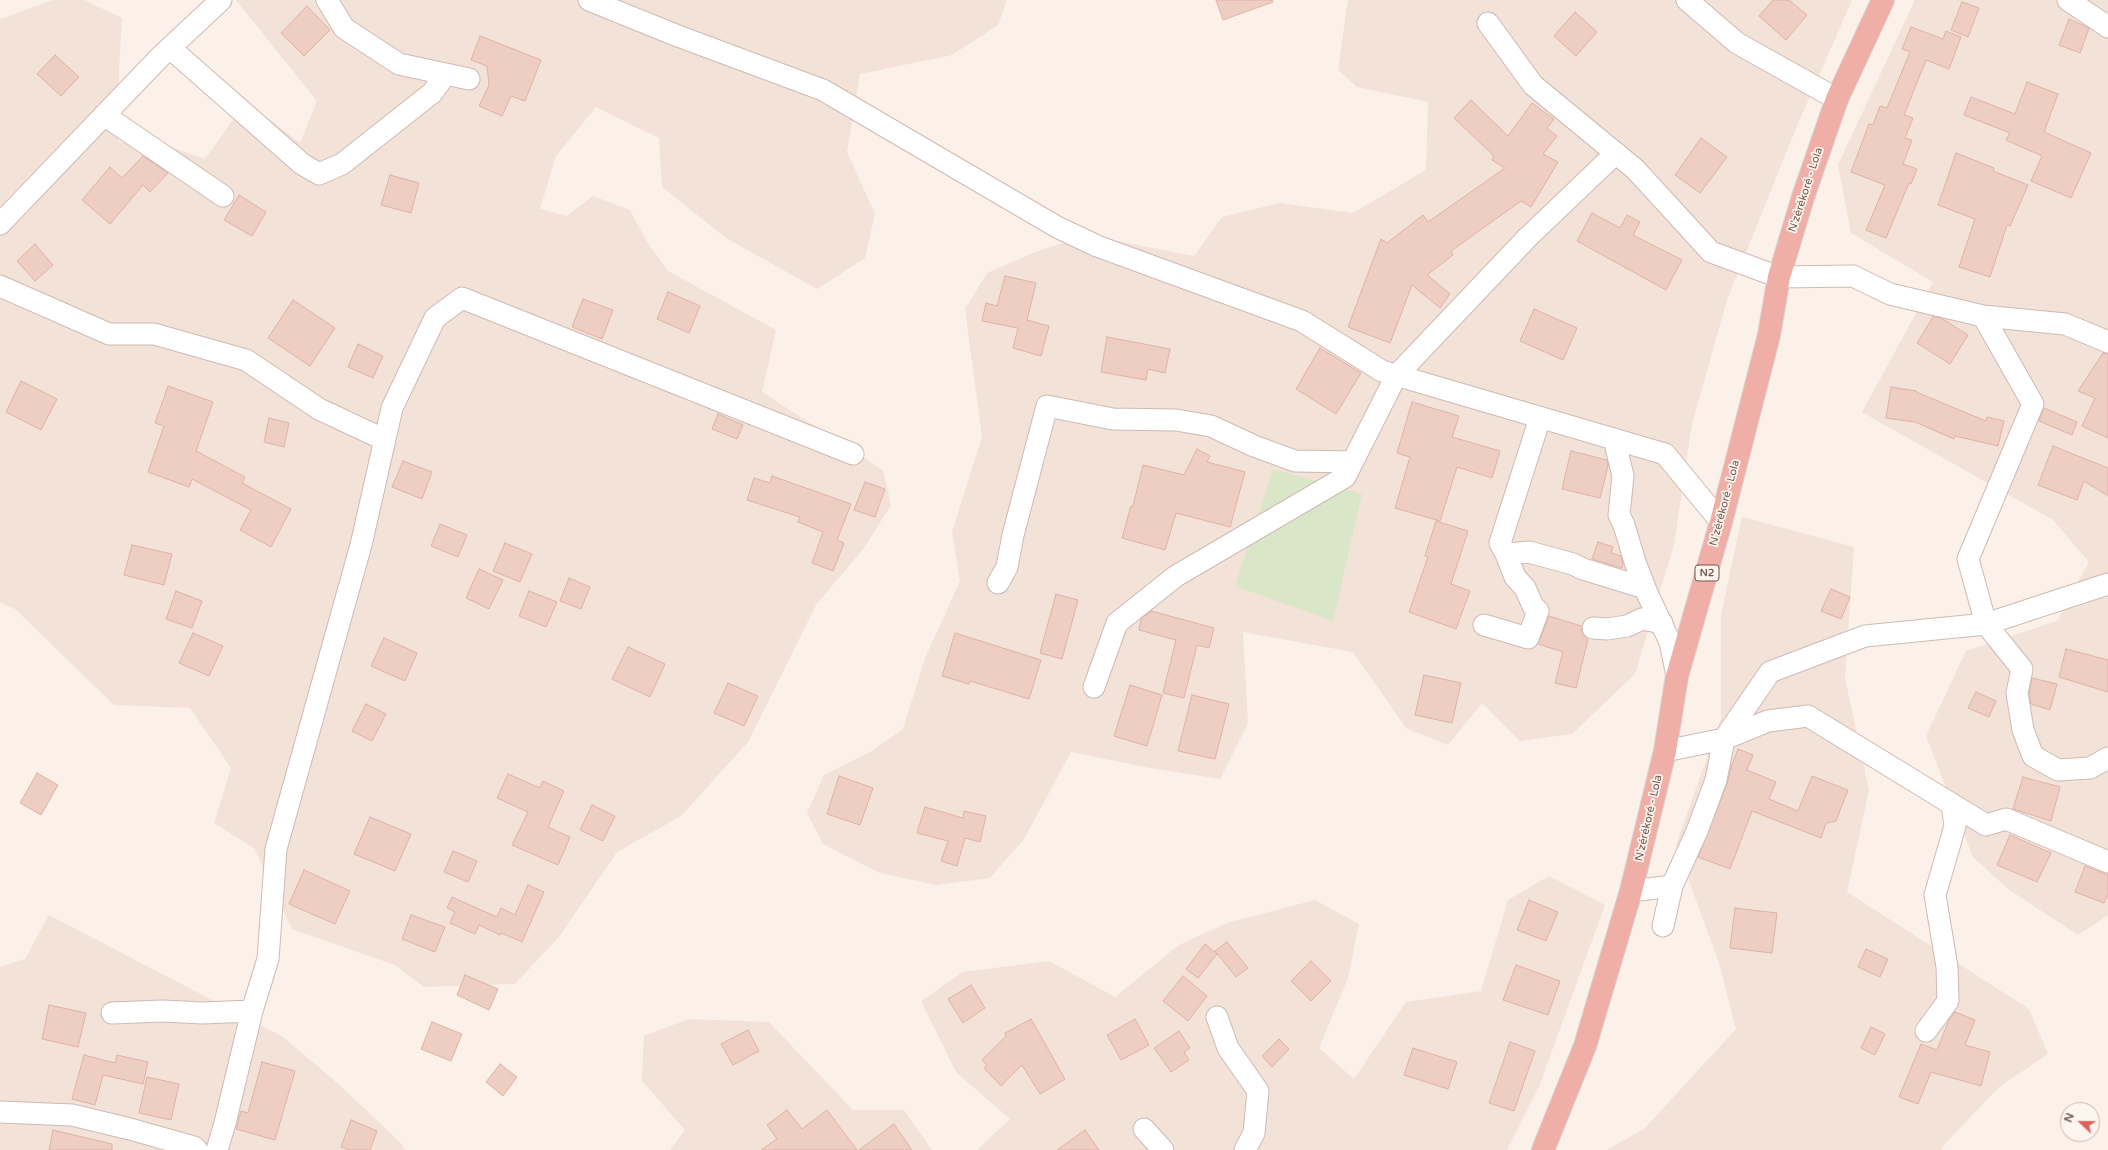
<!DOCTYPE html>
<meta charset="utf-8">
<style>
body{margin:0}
#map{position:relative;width:2108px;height:1150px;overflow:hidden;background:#fbf1e9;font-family:"Varela Round",sans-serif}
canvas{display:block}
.north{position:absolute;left:2060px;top:1102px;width:40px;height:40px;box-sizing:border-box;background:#fdf6ef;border:1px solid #c6b6af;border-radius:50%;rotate:292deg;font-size:11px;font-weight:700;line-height:16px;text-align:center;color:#73564f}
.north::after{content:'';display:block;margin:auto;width:14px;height:18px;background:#d9635a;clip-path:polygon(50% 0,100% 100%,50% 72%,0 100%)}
</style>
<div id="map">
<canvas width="2108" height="1150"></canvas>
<div class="north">N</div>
</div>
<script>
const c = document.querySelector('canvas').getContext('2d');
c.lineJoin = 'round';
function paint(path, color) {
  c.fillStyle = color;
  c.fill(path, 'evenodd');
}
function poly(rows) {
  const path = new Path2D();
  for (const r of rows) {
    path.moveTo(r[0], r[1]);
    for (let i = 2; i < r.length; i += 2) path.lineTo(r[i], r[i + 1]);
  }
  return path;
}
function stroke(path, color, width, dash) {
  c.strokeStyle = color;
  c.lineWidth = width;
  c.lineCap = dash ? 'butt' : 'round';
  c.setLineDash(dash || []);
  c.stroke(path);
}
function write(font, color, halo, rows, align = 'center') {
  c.font = font + ' "Varela Round",sans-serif';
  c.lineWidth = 3.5;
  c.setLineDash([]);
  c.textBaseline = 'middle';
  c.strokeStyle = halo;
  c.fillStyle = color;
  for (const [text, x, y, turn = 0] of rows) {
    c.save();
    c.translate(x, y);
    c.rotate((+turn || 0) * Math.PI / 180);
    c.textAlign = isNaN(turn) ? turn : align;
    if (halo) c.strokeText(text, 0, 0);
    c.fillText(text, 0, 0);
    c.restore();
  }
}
paint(poly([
 [53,0,84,0,122,18,119,71,119,142,162,144,205,159,246,101,300,143,317,101,236,0,1007,0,998,25,952,55,860,74,847,152,875,214,865,258,817,289,726,238,662,187,659,138,596,107,556,156,540,209,567,216,593,196,630,210,647,242,668,271,776,330,762,392,883,470,891,505,864,548,816,605,748,742,681,816,617,852,559,937,515,984,424,987,395,965,292,929,254,848,214,823,231,768,190,708,114,705,15,609,0,602,0,19],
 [1348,0,1852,0,1794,133,1727,300,1692,424,1674,545,1635,674,1572,734,1520,741,1482,703,1448,745,1406,728,1353,652,1243,632,1248,723,1220,779,1150,768,1071,752,1024,839,990,878,936,885,880,873,823,844,807,813,824,775,872,751,903,729,925,658,960,581,952,532,982,437,965,309,987,273,1033,253,1086,235,1194,256,1222,217,1280,203,1353,213,1426,170,1428,102,1357,87,1338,70],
 [1915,0,2108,0,2108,915,2078,935,2008,889,1973,857,1926,736,1966,651,2057,621,2089,562,2053,520,1862,412,1933,282,1851,233,1838,165],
 [1742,517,1854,547,1845,678,1869,790,1847,892,2029,1009,2048,1054,1999,1087,1941,1148,1945,1150,1607,1150,1645,1128,1736,1029,1719,963,1676,845,1721,718,1721,615],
 [1549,876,1605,905,1540,1084,1507,1150,977,1150,1010,1119,956,1072,921,1001,963,972,1049,961,1115,997,1179,945,1227,923,1315,900,1359,924,1348,978,1319,1048,1354,1079,1406,1002,1481,991,1508,900],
 [49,915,283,1037,336,1082,398,1140,406,1150,0,1150,0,967,25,959],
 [689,1019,769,1022,853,1110,904,1110,932,1150,670,1150,685,1130,642,1081,644,1036]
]), '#f2e2d8');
paint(poly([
 [1273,469,1362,494,1333,621,1235,586]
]), '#d9e7c8');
const building = poly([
 [1216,0,1272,0,1273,2,1223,20,1216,0],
 [1773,0,1789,0,1807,15,1786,40,1759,16,1773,0],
 [1962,2,1979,8,1968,37,1951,30,1962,2],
 [307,6,330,30,304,56,281,33,307,6],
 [1575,12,1597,32,1576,56,1554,36,1575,12],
 [2069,19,2089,28,2080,53,2059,45,2069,19],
 [1911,27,1943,39,1946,31,1961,37,1949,69,1926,60,1904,115,1913,118,1905,138,1912,140,1903,164,1917,169,1911,184,1909,183,1886,238,1866,230,1885,185,1851,172,1869,124,1873,125,1880,106,1887,108,1910,52,1902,49,1911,27],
 [480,36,541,60,525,101,511,96,502,116,479,106,489,85,487,66,471,60,480,36],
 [55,55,79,77,61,96,37,74,55,55],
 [2027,82,2058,94,2044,132,2091,153,2071,198,2031,181,2042,156,2006,140,2010,133,1964,115,1971,97,2015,114,2027,82],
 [1471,100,1508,136,1532,103,1554,119,1547,128,1557,136,1543,154,1558,162,1531,207,1521,201,1451,251,1453,255,1427,275,1450,294,1440,308,1412,285,1390,343,1348,327,1381,239,1387,243,1423,215,1428,222,1505,168,1492,160,1494,156,1454,118,1471,100],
 [1701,138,1727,157,1700,193,1675,175,1701,138],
 [1956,153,1994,168,1993,171,2028,185,2010,226,2007,225,1990,277,1959,267,1975,219,1938,205,1956,153],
 [143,156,168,173,150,192,143,185,110,224,82,200,110,167,122,178,143,156],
 [390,175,419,183,411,213,381,205,390,175],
 [239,195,266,212,252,236,224,220,239,195],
 [1592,213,1620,228,1627,215,1640,222,1633,235,1682,260,1666,290,1577,241,1592,213],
 [35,244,53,265,35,281,17,261,35,244],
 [1005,276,1036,283,1027,320,1049,326,1041,356,1013,348,1018,328,982,321,986,303,997,306,1005,276],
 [668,292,700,306,689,333,657,319,668,292],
 [583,299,613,310,602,339,572,327,583,299],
 [293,300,335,328,310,366,268,338,293,300],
 [1534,309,1577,328,1563,360,1520,341,1534,309],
 [1933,317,1941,318,1968,335,1950,364,1917,343,1933,317],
 [1107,337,1170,349,1165,373,1148,369,1146,380,1101,372,1107,337],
 [358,344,383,356,373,378,348,367,358,344],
 [1320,348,1361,373,1336,414,1296,389,1320,348],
 [2103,353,2108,354,2108,438,2082,426,2095,398,2078,391,2103,353],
 [21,381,57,399,41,430,6,412,21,381],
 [168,386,213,402,196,451,245,477,242,483,291,509,271,547,240,530,251,510,192,479,189,487,148,472,164,426,155,423,168,386],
 [1891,387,1916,391,1916,392,1986,421,1987,417,2004,421,1998,446,1955,436,1954,439,1915,422,1886,418,1891,387],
 [1412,402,1459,416,1452,437,1500,451,1492,478,1457,467,1440,521,1395,508,1410,457,1397,453,1412,402],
 [2044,408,2077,422,2072,435,2039,421,2044,408],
 [718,414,743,425,737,439,712,429,718,414],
 [269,418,289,423,284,447,264,442,269,418],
 [2053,446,2108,468,2108,496,2084,481,2077,500,2038,485,2053,446],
 [1197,449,1210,456,1207,462,1245,472,1230,527,1176,513,1165,550,1122,538,1131,506,1133,506,1143,465,1184,475,1197,449],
 [1571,451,1607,460,1608,466,1600,498,1562,489,1571,451],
 [403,461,432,472,422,499,392,487,403,461],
 [772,476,851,504,837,540,844,543,833,571,812,563,823,532,798,522,800,517,747,500,754,478,770,483,772,476],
 [865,482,885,489,875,517,854,510,865,482],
 [1436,521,1468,531,1451,584,1470,591,1456,629,1409,612,1428,557,1425,556,1436,521],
 [440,524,467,535,458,557,431,546,440,524],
 [1598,542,1613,547,1611,553,1621,556,1623,565,1622,568,1592,559,1598,542],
 [505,543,532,554,520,582,493,571,505,543],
 [132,545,172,554,164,585,124,575,132,545],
 [479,569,503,580,489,609,466,598,479,569],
 [569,578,590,587,581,609,560,601,569,578],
 [1831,589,1850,597,1841,619,1821,611,1831,589],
 [176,591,202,601,192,628,166,619,176,591],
 [529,591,557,602,546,627,519,616,529,591],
 [1056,594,1078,600,1062,659,1040,653,1056,594],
 [1151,611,1214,628,1209,648,1197,645,1184,698,1163,693,1176,640,1139,630,1141,619,1151,611],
 [1549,616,1581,626,1582,634,1588,639,1576,688,1555,683,1563,652,1538,644,1549,616],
 [193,633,223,646,209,676,179,663,193,633],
 [955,633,1041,660,1029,699,970,681,969,684,942,676,955,633],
 [384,638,417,653,405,681,371,666,384,638],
 [628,647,665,664,650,697,612,679,628,647],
 [2066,649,2108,660,2108,692,2059,677,2066,649],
 [1424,675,1461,683,1452,723,1415,715,1424,675],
 [2032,678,2057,684,2050,710,2031,704,2029,693,2032,678],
 [728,683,758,696,744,726,714,713,728,683],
 [1130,685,1162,695,1147,746,1114,736,1130,685],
 [1976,692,1996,701,1989,717,1968,708,1976,692],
 [1192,695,1229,704,1215,759,1178,751,1192,695],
 [366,704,386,714,372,741,352,731,366,704],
 [1738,749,1753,755,1747,770,1776,782,1769,799,1798,811,1812,776,1848,790,1836,821,1826,823,1821,838,1752,811,1730,869,1698,857,1727,784,1731,767,1738,749],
 [37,773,58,785,41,815,20,803,37,773],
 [508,774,540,788,543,781,564,791,548,827,570,837,558,865,512,845,528,812,497,798,508,774],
 [839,776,873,788,860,825,827,814,839,776],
 [2023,777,2060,787,2051,821,2013,809,2023,777],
 [592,805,615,816,603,841,580,830,592,805],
 [925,807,963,818,964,811,986,816,980,842,965,838,957,866,941,861,948,841,917,833,925,807],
 [370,817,411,834,395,871,354,854,370,817],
 [2010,835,2051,853,2037,882,1997,865,2010,835],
 [453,851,477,861,468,882,444,872,453,851],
 [2085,866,2108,875,2108,894,2104,903,2075,892,2085,866],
 [304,870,350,891,335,924,289,904,304,870],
 [528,885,544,892,522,942,501,933,500,935,479,925,475,934,450,923,455,912,447,908,452,897,497,917,501,908,515,915,528,885],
 [1529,900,1558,912,1546,941,1517,930,1529,900],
 [1735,908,1777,913,1772,953,1730,948,1735,908],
 [411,915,445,927,435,952,402,939,411,915],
 [1227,942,1248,968,1236,977,1215,951,1227,942],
 [1205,944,1217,954,1198,978,1186,969,1205,944],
 [1866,949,1888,959,1880,977,1858,967,1866,949],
 [1311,961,1331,981,1311,1001,1291,981,1311,961],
 [1516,965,1560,981,1548,1015,1503,1000,1516,965],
 [465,975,498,989,489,1010,457,995,465,975],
 [1183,976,1207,996,1188,1021,1163,1001,1183,976],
 [971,985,985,1008,963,1023,948,999,971,985],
 [49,1005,86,1013,78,1047,42,1039,49,1005],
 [1955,1012,1975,1020,1965,1045,1990,1052,1981,1086,1931,1072,1918,1104,1899,1097,1921,1044,1937,1050,1949,1020,1955,1012],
 [1031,1019,1065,1079,1040,1094,1022,1065,1001,1086,984,1068,987,1065,982,1060,1006,1036,1005,1033,1031,1019],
 [1135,1019,1149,1045,1121,1060,1107,1035,1135,1019],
 [432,1022,462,1034,451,1061,421,1049,432,1022],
 [1871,1027,1885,1034,1875,1055,1861,1048,1871,1027],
 [748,1030,759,1051,733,1065,721,1044,748,1030],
 [1179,1031,1190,1048,1184,1052,1189,1060,1171,1072,1154,1048,1179,1031],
 [1279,1039,1289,1049,1272,1067,1262,1056,1279,1039],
 [1510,1042,1535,1051,1514,1111,1489,1103,1510,1042],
 [1413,1048,1457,1062,1448,1089,1404,1075,1413,1048],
 [84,1055,115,1063,117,1055,148,1062,143,1084,103,1075,95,1105,72,1099,84,1055],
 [262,1062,295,1071,275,1140,236,1129,241,1111,248,1113,262,1062],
 [500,1064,517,1077,503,1096,486,1082,500,1064],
 [147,1077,179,1084,171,1120,139,1113,147,1077],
 [787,1110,802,1129,827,1110,857,1150,761,1150,777,1139,767,1125,787,1110],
 [351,1120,377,1131,370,1150,350,1150,341,1147,351,1120],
 [894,1124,912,1150,859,1150,894,1124],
 [53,1130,112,1144,112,1150,49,1150,53,1130],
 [1085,1130,1099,1150,1057,1150,1085,1130]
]);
paint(building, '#eecec3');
stroke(building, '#dfb2a5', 1);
const minor = poly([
 [327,0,344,28,399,64,469,79],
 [589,0,678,36,823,90,1057,227,1097,246,1302,321,1382,371,1665,454,1721,522],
 [1687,0,1737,43,1837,99],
 [2068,0,2108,27],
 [1488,23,1533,85,1635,169,1711,252,1779,277,1853,276,1890,294,1983,316,2033,404,1968,559,1986,624,2022,669,2017,693,2023,730,2033,756,2058,770,2090,768,2108,758],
 [170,48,302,164,319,174,342,164,432,93,446,74],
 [104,115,223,196],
 [0,224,160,57,221,0],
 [0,286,109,334,154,334,246,360,319,409,385,440],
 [1983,316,2065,324,2108,342],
 [1614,439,1623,476,1619,515,1624,525,1635,562,1647,593,1670,642,1677,676],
 [1506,554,1500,543,1540,418],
 [998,583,1007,567,1013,535,1047,406,1113,419,1176,420,1211,426,1254,446,1295,461,1352,462],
 [1484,625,1528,638,1538,611,1533,606,1525,588,1515,577,1506,554,1529,552,1573,564,1583,569,1645,588],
 [1593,628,1607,629,1627,626,1642,619,1662,623],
 [1094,687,1117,623,1176,576,1345,477,1396,376,1528,237,1616,153],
 [1665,751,1724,739,1770,672,1865,636,1986,624,2108,584],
 [1631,891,1672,886,1697,831,1716,780,1724,739,1768,721,1808,716,1986,825,2006,819,2108,862],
 [1663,926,1672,886],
 [112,1013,163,1011,202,1013,252,1011],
 [1217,1017,1228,1048,1258,1091,1254,1133,1245,1150],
 [1926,1031,1948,1001,1947,967,1935,895,1955,826,1952,804],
 [0,1112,72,1115,130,1129,194,1147,197,1150],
 [1144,1129,1163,1150],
 [217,1150,225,1123,252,1011,268,959,276,849,361,545,392,408,435,318,462,298,853,454]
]);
const highway = poly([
 [1543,1150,1585,1046,1631,891,1665,751,1677,676,1721,522,1769,335,1779,277,1803,197,1837,99,1883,0]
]);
stroke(minor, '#cebab3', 23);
stroke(highway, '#d8d0ce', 24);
stroke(minor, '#fff', 21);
stroke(highway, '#efaea6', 22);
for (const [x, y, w] of [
 [1707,573,24]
]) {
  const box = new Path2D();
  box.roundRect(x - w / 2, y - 8, w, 16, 3);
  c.fillStyle = '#fdf6ef';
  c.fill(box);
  stroke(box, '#73564f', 1);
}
write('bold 10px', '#73564f', null, [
 ["N2",1707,573]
]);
write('11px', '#73564f', '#fdf6ef', [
 ["N'zérékoré - Lola",1806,190,-72],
 ["N'zérékoré - Lola",1725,503,-75],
 ["N'zérékoré - Lola",1649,818,-77]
]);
</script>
